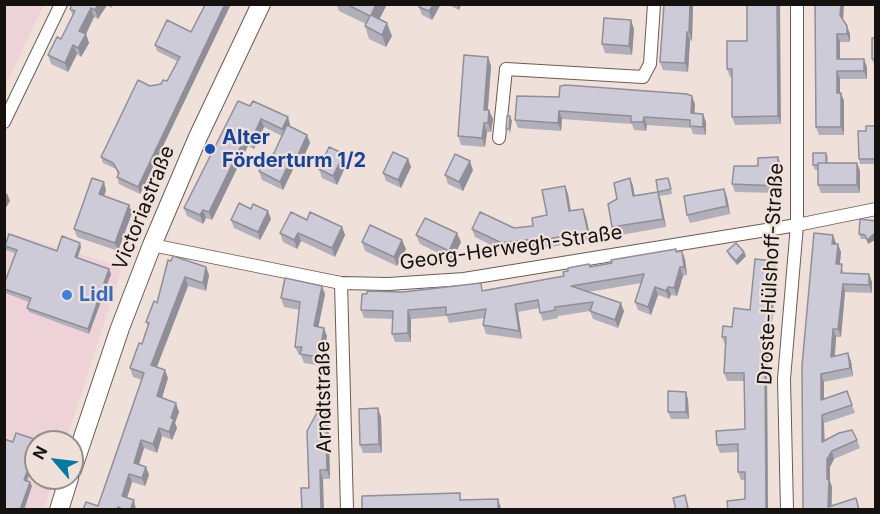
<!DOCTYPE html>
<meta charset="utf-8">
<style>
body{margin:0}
#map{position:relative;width:880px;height:514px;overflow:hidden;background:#efe1da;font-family:Inter,sans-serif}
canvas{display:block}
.frame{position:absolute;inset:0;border:6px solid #15110e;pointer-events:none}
.north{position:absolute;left:24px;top:430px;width:60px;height:60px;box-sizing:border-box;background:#efe1da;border:2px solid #988e88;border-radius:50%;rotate:298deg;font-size:16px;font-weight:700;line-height:24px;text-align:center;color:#15110e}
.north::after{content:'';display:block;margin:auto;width:21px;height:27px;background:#0378a1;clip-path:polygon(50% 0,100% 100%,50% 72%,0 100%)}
</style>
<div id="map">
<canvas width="880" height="514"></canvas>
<div class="frame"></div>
<div class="north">N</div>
</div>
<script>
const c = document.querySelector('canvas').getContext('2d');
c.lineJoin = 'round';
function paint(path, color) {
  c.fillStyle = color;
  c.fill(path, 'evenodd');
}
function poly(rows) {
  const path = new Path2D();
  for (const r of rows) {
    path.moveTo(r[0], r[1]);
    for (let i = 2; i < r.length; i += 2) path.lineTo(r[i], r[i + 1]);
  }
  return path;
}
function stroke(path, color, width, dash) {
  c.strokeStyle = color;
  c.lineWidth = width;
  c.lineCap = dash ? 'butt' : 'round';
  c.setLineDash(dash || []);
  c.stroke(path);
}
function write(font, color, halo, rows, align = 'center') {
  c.font = font + ' Inter,sans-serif';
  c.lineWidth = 4.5;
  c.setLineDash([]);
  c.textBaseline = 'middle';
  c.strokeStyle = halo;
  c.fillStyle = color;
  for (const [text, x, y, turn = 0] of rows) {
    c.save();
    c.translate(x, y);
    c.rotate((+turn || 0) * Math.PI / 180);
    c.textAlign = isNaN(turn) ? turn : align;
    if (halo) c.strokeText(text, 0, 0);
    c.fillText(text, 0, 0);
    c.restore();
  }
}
paint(poly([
 [5,4,44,5,5,86,4,5],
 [4,231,122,267,66,442,36,442,36,478,54,478,44,509,5,509]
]), '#edd3d8');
const minor = poly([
 [4,122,61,4],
 [499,138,506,69,643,77,650,64,654,4],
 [152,245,341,283,388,284,464,279,797,225,876,209],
 [341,283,347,510],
 [787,510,784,379,797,225,797,4]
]);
const secondary = poly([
 [72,470,120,328,152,245,198,137,261,4],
 [59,510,69,478]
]);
stroke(minor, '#685d56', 14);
stroke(secondary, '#685d56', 20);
stroke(minor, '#fff', 12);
stroke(secondary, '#fff', 18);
paint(poly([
 [72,4,113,4,112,8,107,5,98,19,94,17,86,34,89,43,81,57,77,54,68,72,51,64,48,55,61,39,73,16,70,9],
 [201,4,231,4,140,194,119,184,117,177,118,174,116,169,103,163,101,157,150,86,161,84,167,81,177,61,157,51,155,45,191,32,204,7],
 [336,4,387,4,379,20,392,36,386,47,369,39,365,26,366,24,339,11],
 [420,4,441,4,432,20,422,15,419,7],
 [447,4,461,4,459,10],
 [693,4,692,41,690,40,688,72,663,70,660,62],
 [747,4,781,124,735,125,732,117,732,77,730,77,727,69,747,41],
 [815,4,843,21,850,34,850,42,840,42,840,59,867,67,867,79,840,79,840,93,844,101,844,135,819,135,816,127],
 [634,29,632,55,605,53,602,44],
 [876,38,876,67,875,67,872,59],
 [488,57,491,66,488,110,493,119,491,132,487,132,485,147,461,145,458,136],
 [517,96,695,104,694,113,706,122,706,135,693,134,691,128,647,125,646,131,634,130,632,124,562,119,561,131,518,128,515,120],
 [250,106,288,117,290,125,290,126,307,135,310,143,300,165,296,163,283,190,262,180,259,171,274,153,282,136,264,127,254,149,248,146,212,220,206,218,203,224,187,216,184,208],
 [876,126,876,164,860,164,859,159,866,131],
 [826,153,828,157,828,163,857,163,860,171,860,193,821,193,818,185,818,170,815,170,813,165],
 [344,154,347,163,337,185,322,178,319,169],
 [408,159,411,167,401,188,386,181,383,173],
 [781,165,781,193,735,192,732,184],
 [473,170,463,191,448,184,445,175],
 [630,178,633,186,635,196,658,192,661,201,666,227,615,236,612,227,617,199],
 [670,183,672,194,660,196,658,192],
 [565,186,568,194,571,211,586,217,591,240,539,249,538,247,508,250,507,253,475,237,472,229,514,228,533,226,547,215],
 [106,190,104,196,129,205,132,213,118,251,77,237,74,229],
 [727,197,730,214,690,223,687,215],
 [271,219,260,240,234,228,231,220],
 [307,220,342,227,345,235,335,257,301,241,297,249,283,242,280,233],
 [876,221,876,239,868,244,867,239,861,239,859,234],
 [416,235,461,242,452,260,420,244],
 [362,242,406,249,397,266,365,251],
 [836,243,841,252,840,264,844,273,869,274,872,282,872,293,845,292,841,337,836,337,835,356,851,361,853,376,824,382,824,399,847,391,855,413,824,423,824,441,857,440,860,448,834,459,830,467,830,481,832,487,832,506,860,510,803,510],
 [5,246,57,251,81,247,78,258,111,274,89,334,29,312,27,308,29,302,5,293,4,284,15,253,6,250],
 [727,251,746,256,737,265,729,256],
 [677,252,685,259,687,275,683,276,677,296,671,295,669,299,658,295,651,315,638,310,635,302,641,283,588,292,624,311,618,328,593,319,590,311,558,316,558,318,543,321,539,308,518,312,522,339,486,334,483,325,484,318,449,323,447,316,411,319,411,342,395,342,392,334,393,319,364,318,361,310,403,292,484,290,564,276,590,267],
 [168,260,206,267,209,275,206,291,188,286,157,367,168,378,162,398,179,412,175,423,177,428,172,440,162,436,157,453,144,448,139,464,146,467,149,475,145,486,132,482,127,498,137,509,136,510,83,510,98,506,142,380,133,377,130,368,142,344,148,326,146,322,157,303],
 [777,269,767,373,768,510,728,510,745,499,745,480,741,480,738,472,738,452,720,453,717,445,745,429,744,381,727,381,724,373,725,345,722,337,750,310],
 [325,294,318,327,327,336,322,366,304,363,301,355,299,355,295,347,300,310,284,307,281,298],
 [325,398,328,407,330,479,323,479,309,488],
 [688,399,689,419,671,419,668,412],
 [381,417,382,453,363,453,360,445]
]), '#b0afba');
paint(poly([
 [98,4,107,5,98,19,95,10],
 [225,4,231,4,140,194,138,187],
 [376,4,387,4,375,28,371,15],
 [434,4,441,4,432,20,429,11],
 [457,4,461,4,459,10],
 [690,4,693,4,692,41,689,32],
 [777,4,780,4,781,124,778,116],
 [841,4,844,4,843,23,840,15],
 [91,8,94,17,86,34,89,43,81,57,78,48,79,31],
 [631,20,634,29,632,55,629,46],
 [387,23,392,36,386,47,382,35],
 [847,26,850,34,850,42,847,34],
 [687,32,690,40,688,72,685,63],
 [837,34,840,42,840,67,837,59],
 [73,45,77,54,68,72,65,63],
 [488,57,491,66,487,119,484,110],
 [864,59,867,67,867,79,864,71],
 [837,71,840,79,840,101,837,93],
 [841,93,844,101,844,135,841,127],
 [692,96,695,104,694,121,691,113],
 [489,110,493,119,491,132,488,123],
 [559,111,562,119,561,131,558,123],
 [703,114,706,122,706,135,703,127],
 [510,116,512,121,510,134,509,129],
 [288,117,290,125,285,137,282,129],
 [644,117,647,125,646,131,643,122],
 [261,119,264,127,254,149,251,141],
 [484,123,487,132,485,147,482,138],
 [307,135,310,143,300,165,297,157],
 [245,138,248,146,212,220,209,212],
 [344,154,347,163,337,185,333,176],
 [293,155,296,163,283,190,280,182],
 [778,157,781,165,781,193,778,186],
 [408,159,411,167,401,188,398,180],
 [470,161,473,170,463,191,459,182],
 [857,163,860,171,860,193,857,185],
 [630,178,633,186,636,205,633,196],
 [104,182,106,190,102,202,99,194],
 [565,186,568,194,572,220,569,211],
 [724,189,727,197,730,214,727,206],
 [658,192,661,201,666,227,663,219],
 [7,193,10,201,4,211,4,197],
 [129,205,132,213,118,251,115,243],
 [583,209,586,217,591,240,588,232],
 [203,210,206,218,203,224,200,215],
 [268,211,271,219,260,240,258,232],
 [342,227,345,235,335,257,332,248],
 [876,227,876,239,868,244,867,240],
 [298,233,301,241,297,249,294,240],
 [457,233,461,242,452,260,449,251],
 [833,235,836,243,835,252,832,244],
 [402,240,406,249,397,266,394,257],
 [505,242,508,250,507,253,504,244],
 [80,243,81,247,76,261,75,257],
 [838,244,841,252,839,272,836,264],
 [682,251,685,259,687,275,684,267],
 [744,252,746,256,737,265,736,261],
 [774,261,777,269,767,373,768,510,766,510,765,365],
 [206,267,209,275,206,291,203,283],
 [680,267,683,276,677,296,674,288],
 [109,269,111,274,89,334,88,329],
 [869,274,872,282,872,293,869,285],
 [185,277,188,286,154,374,151,365],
 [843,284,845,292,841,337,838,329],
 [322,286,325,294,317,334,314,326],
 [655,287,658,295,651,315,648,307],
 [668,287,671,295,669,299,666,291],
 [621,303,624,311,618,328,615,320],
 [515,304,518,312,522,339,519,331],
 [408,310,411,319,411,342,408,333],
 [324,328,327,336,322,366,319,357],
 [833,329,836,337,834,365,831,357],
 [848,353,851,361,853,376,850,368],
 [165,370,168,378,160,404,157,396],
 [821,374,824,382,824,407,821,400],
 [686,392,688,399,689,419,686,412],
 [325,398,328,407,330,479,327,470],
 [176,403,179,412,175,423,177,428,172,440,169,432,171,418],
 [378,408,381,417,382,453,379,444],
 [822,415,824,423,825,450,822,442],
 [159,428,162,436,157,453,153,444],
 [34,439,36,444,33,453,31,448],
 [141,440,144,448,137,471,134,463],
 [35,450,36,455,26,484,24,480],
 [832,451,834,459,830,467,830,481,832,487,831,510,828,507,827,479,827,459],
 [146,467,149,475,145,486,142,478],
 [320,470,323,479,324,510,321,510],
 [129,474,132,482,125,504,122,496],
 [30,482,32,486,24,510,20,510],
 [498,499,501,508,501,510,498,510],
 [134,500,136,510,130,510]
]), '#908e97');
const building = poly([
 [72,4,98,4,95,10,91,8,79,31,86,34,78,48,73,45,65,63,48,55,57,37,61,39,75,11,70,9,72,4],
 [203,4,225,4,138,187,117,177,119,173,113,163,101,157,138,80,150,86,161,84,163,80,167,81,180,57,155,45,167,20,191,32,204,7,203,4],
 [346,4,376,4,371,15,387,23,382,35,365,26,370,16,346,4],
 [420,4,434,4,429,11,419,7,420,4],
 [664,4,690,4,689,32,687,32,685,63,660,62,664,4],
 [747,4,777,4,778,116,732,117,732,69,727,69,727,41,747,41,747,4],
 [815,4,841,4,840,15,847,26,847,34,837,34,837,59,864,59,864,71,837,71,837,93,841,93,841,127,816,127,815,4],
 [604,18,631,20,629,46,602,44,604,18],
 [872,38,876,38,876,59,872,59,872,38],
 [464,55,488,57,484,110,489,110,488,123,484,123,482,138,458,136,464,55],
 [566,85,687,94,692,96,691,113,703,114,703,127,690,126,690,120,644,117,643,122,631,122,631,116,559,111,558,123,515,120,517,96,559,97,560,86,566,85],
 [238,101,250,106,253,101,288,117,282,129,261,119,251,141,245,138,209,212,203,210,200,215,184,208,238,101],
 [507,116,510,116,509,129,506,129,507,116],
 [287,125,307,135,297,157,293,155,280,182,259,171,266,156,270,158,274,153,287,125],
 [866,126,876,126,876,159,859,159,858,131,866,131,866,126],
 [329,147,344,154,333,176,319,169,329,147],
 [393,152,408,159,398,180,383,173,393,152],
 [813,153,826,153,826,163,818,163,818,165,813,165,813,153],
 [455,154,470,161,459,182,445,175,455,154],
 [778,157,778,186,732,184,734,166,758,166,758,158,778,157],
 [818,163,857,163,857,185,818,185,818,163],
 [92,178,104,182,99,194,129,205,115,243,74,229,92,178],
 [630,178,633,196,658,192,663,219,612,227,608,204,617,199,614,183,630,178],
 [668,178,671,189,658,192,656,180,668,178],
 [565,186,569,211,583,209,588,232,536,241,536,239,505,242,504,244,472,229,480,212,514,228,533,226,532,218,547,215,542,190,565,186],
 [724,189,727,206,687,215,684,196,724,189],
 [239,203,251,209,253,204,268,211,258,232,231,220,239,203],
 [291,212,307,220,310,212,342,227,332,248,298,233,294,240,280,233,291,212],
 [425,218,457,233,449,251,416,235,425,218],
 [860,219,876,221,875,233,867,240,865,235,859,234,860,219],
 [370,225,402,240,394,257,362,242,370,225],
 [814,233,833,235,832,244,838,244,836,264,842,264,841,273,869,274,869,285,843,284,838,329,833,329,831,357,848,353,850,368,821,374,821,400,847,391,852,405,822,415,822,442,839,433,852,430,857,440,832,451,827,459,827,479,829,479,828,507,856,498,859,510,803,510,802,366,814,233],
 [9,234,57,251,62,236,80,243,75,257,109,269,88,329,27,308,31,298,4,289,4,284,17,250,5,246,9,234],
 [736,243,744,252,736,261,727,251,736,243],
 [676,249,676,252,682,251,684,267,680,267,674,288,668,287,666,291,655,287,648,307,635,302,644,274,571,286,621,303,615,320,590,311,593,302,555,307,555,310,540,313,538,300,515,304,519,331,483,325,486,309,446,315,446,307,408,310,408,333,392,334,393,311,361,310,362,294,367,294,367,291,403,292,481,283,482,291,564,276,563,272,568,271,568,268,589,264,590,267,612,263,611,260,676,249],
 [173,256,206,267,203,283,185,277,151,365,165,370,157,396,176,403,171,418,174,419,169,432,159,428,153,444,141,440,134,463,146,467,142,478,129,474,122,496,134,500,130,510,124,510,118,507,117,510,83,510,86,502,98,506,144,373,130,368,139,343,142,344,149,323,146,322,154,301,157,303,168,260,171,261,173,256],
 [755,259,774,261,765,365,766,510,728,510,727,501,745,499,745,472,738,472,738,444,717,445,716,431,745,429,744,373,724,373,726,337,722,337,723,326,732,327,734,308,750,310,755,259],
 [285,278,322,286,314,326,324,328,319,357,300,354,302,347,295,347,300,302,281,298,285,278],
 [668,391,686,392,686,412,668,412,668,391],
 [325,398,327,470,320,470,321,510,302,510,301,488,309,488,307,431,325,398],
 [378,408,379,444,360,445,359,409,378,408],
 [16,433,34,439,31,448,35,450,24,480,30,482,20,510,4,510,4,439,13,442,16,433],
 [460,493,460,500,498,499,498,510,362,510,362,496,460,493],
 [685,495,688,508,676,510,673,498,685,495]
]);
paint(building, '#cdcbd8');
stroke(building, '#908e97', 1.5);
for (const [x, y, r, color] of [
 [210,149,6,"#1a4fb4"],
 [67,295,6,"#3f7fe0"]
]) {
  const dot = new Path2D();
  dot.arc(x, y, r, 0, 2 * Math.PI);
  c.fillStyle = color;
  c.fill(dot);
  stroke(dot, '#efe1da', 2);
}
write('bold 20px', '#164399', '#efe1da', [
 ["Alter",222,138],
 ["Förderturm 1/2",222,161]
], 'left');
write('20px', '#15110e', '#efe1da', [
 ["Victoriastraße",144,208,-68],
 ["Georg-Herwegh-Straße",511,248,-8],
 ["Droste-Hülshoff-Straße",771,274,-87],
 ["Arndtstraße",324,397,-91]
]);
write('bold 20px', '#366cbe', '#efe1da', [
 ["Lidl",79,295]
], 'left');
</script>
